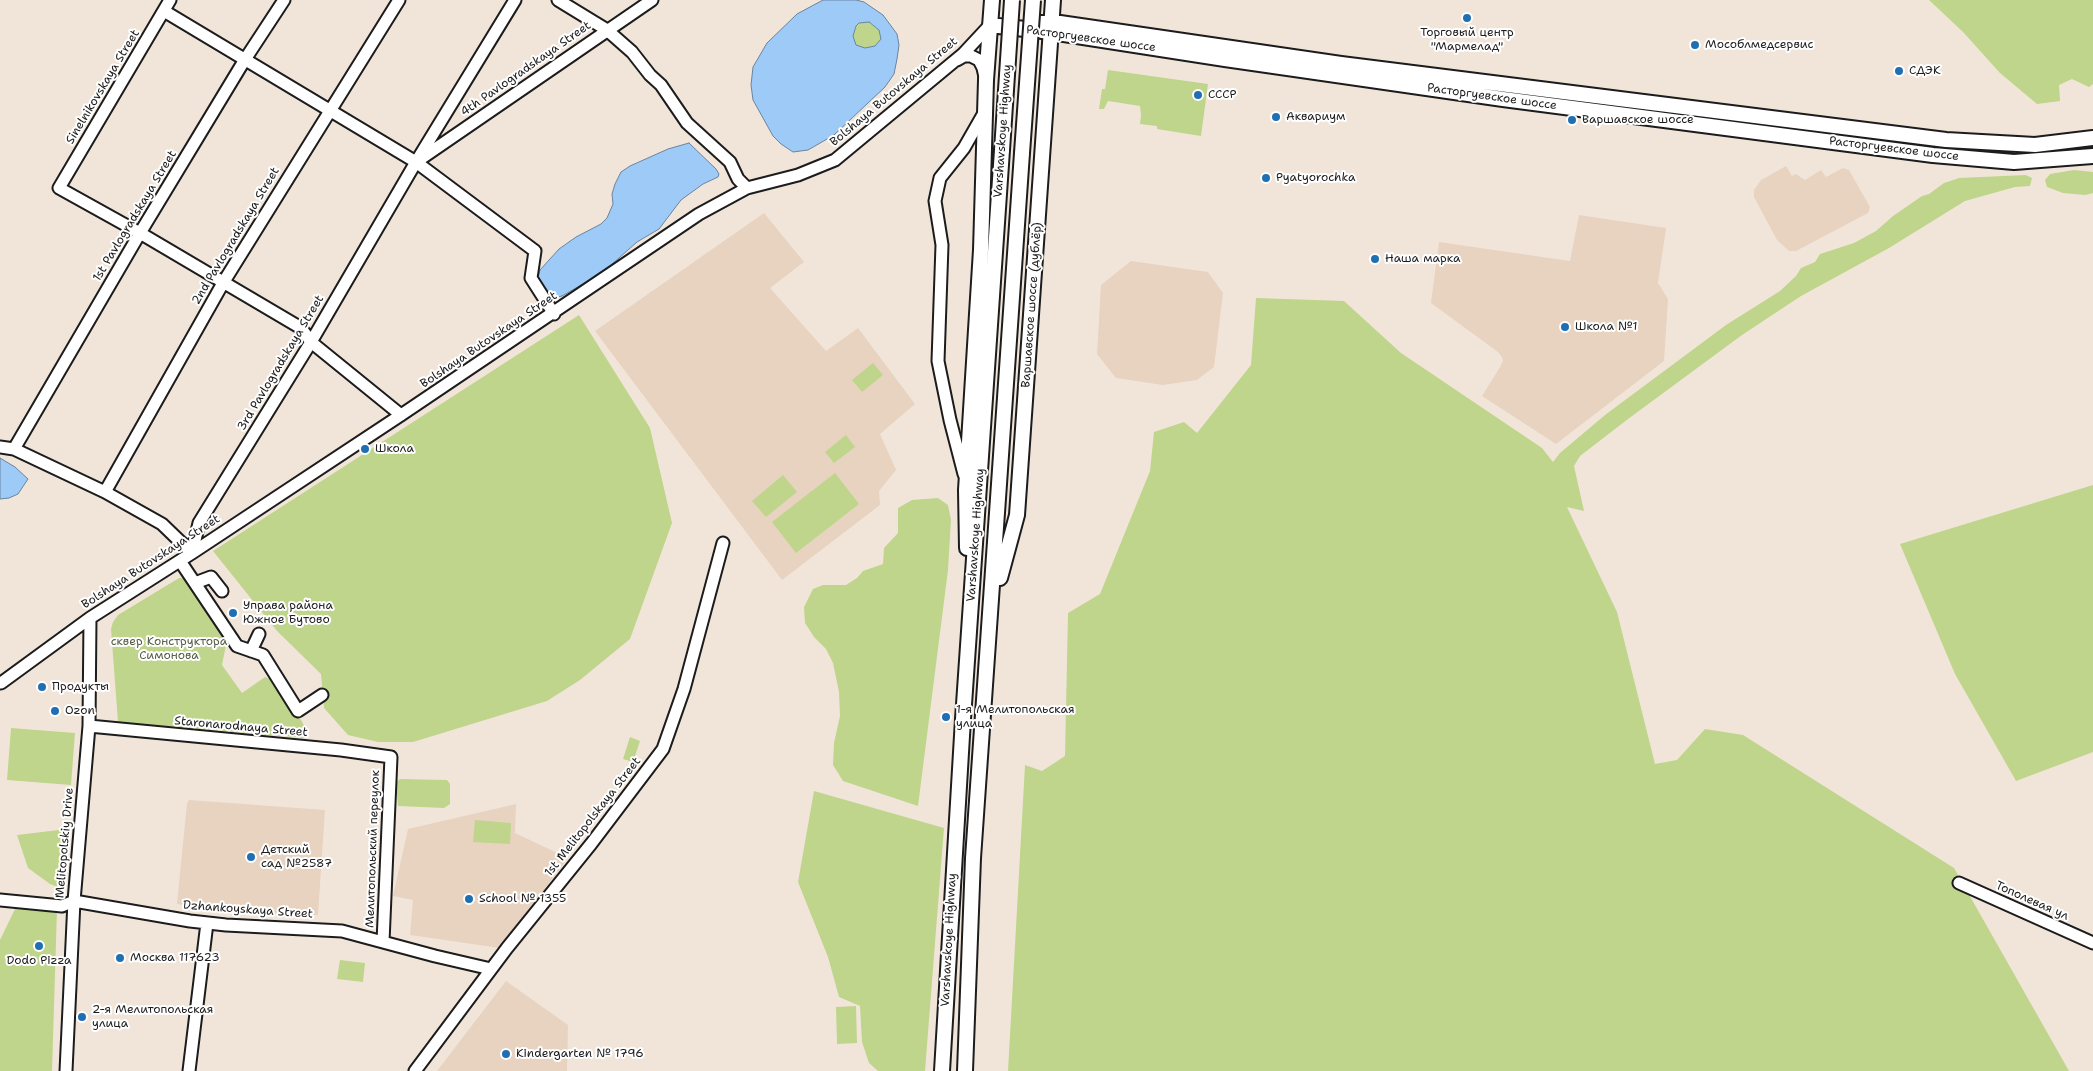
<!DOCTYPE html>
<meta charset="utf-8">
<style>
body{margin:0}
canvas{display:block;background:#f1e5da}
</style>
<canvas width="2093" height="1071"></canvas>
<script>
const c = document.querySelector('canvas').getContext('2d');
c.lineJoin = 'round';
function paint(path, color) {
  c.fillStyle = color;
  c.fill(path, 'evenodd');
}
function poly(rows) {
  const path = new Path2D();
  for (const r of rows) {
    path.moveTo(r[0], r[1]);
    for (let i = 2; i < r.length; i += 2) path.lineTo(r[i], r[i + 1]);
  }
  return path;
}
function stroke(path, color, width, dash) {
  c.strokeStyle = color;
  c.lineWidth = width;
  c.lineCap = dash ? 'butt' : 'round';
  c.setLineDash(dash || []);
  c.stroke(path);
}
function write(font, color, halo, rows, align = 'center') {
  c.font = font + ' "Shantell Sans",sans-serif';
  c.lineWidth = 4;
  c.setLineDash([]);
  c.textBaseline = 'middle';
  c.strokeStyle = halo;
  c.fillStyle = color;
  for (const [text, x, y, turn = 0] of rows) {
    c.save();
    c.translate(x, y);
    c.rotate((+turn || 0) * Math.PI / 180);
    c.textAlign = isNaN(turn) ? turn : align;
    if (halo) c.strokeText(text, 0, 0);
    c.fillText(text, 0, 0);
    c.restore();
  }
}
paint(poly([
 [1786,166,1792,176,1796,174,1805,180,1821,170,1826,177,1843,168,1849,170,1870,207,1868,213,1796,251,1789,251,1777,240,1754,197,1754,190,1761,180],
 [764,213,804,262,770,288,826,351,858,328,915,404,880,434,896,470,879,491,880,505,782,580,595,331],
 [1579,215,1666,228,1658,283,1668,299,1664,361,1556,444,1482,396,1500,367,1503,361,1502,357,1498,352,1431,303,1439,242,1570,261],
 [1131,261,1208,272,1223,293,1214,367,1197,380,1163,385,1116,378,1097,354,1101,285],
 [189,800,325,810,318,915,236,913,177,904,187,803],
 [516,804,515,833,568,858,500,948,410,935,413,900,393,896,408,829],
 [506,981,568,1025,567,1071,437,1071]
]), '#e7d3c0');
paint(poly([
 [1929,0,2093,0,2093,84,2089,87,2072,79,2059,85,2060,101,2037,104,2000,73,1963,32],
 [869,22,879,30,881,39,875,46,865,48,856,45,853,36,856,26,860,23],
 [1108,70,1208,84,1201,136,1157,129,1157,126,1140,124,1141,115,1140,106,1108,101,1104,109,1099,109,1102,89,1105,89],
 [1503,90,1897,141,1898,144,1501,93],
 [2074,170,2093,172,2093,193,2085,195,2063,193,2047,187,2045,180,2050,174],
 [2026,175,2032,178,2030,186,2015,187,1965,201,1889,248,1801,296,1742,335,1628,419,1580,456,1574,466,1584,511,1567,507,1617,612,1655,764,1677,760,1705,729,1743,735,1954,868,2069,1071,1008,1071,1025,765,1042,771,1065,756,1068,613,1100,594,1150,471,1154,432,1184,422,1197,433,1251,365,1256,298,1344,301,1401,353,1542,448,1553,462,1560,453,1605,415,1726,325,1780,291,1796,276,1801,268,1815,262,1820,254,1854,243,1876,231,1893,216,1922,196,1929,194,1944,183,1959,178],
 [579,315,650,428,672,523,630,639,580,680,547,701,413,742,378,742,348,735,324,708,321,674,277,631,213,551],
 [873,363,883,375,862,392,852,380],
 [846,435,855,447,834,463,825,452],
 [835,473,859,504,796,553,772,522],
 [783,475,797,492,766,517,752,501],
 [2093,485,2093,752,2016,781,1955,674,1900,544],
 [938,498,948,505,951,520,948,570,918,806,843,781,833,765,834,743,840,716,839,692,833,663,826,649,814,637,805,623,804,607,813,589,823,585,846,585,857,578,863,571,883,564,884,548,898,533,898,508,912,500],
 [179,578,187,578,227,640,222,665,242,693,265,677,277,682,296,711,306,729,307,738,118,722,111,629,113,622,118,615],
 [11,728,75,733,71,785,7,780],
 [630,737,640,741,633,762,623,759],
 [400,779,447,780,450,784,450,804,444,808,398,806,396,782],
 [814,791,944,828,925,1071,878,1071,869,1063,862,1042,860,1006,839,997,828,957,798,882],
 [475,820,511,823,510,844,473,842],
 [67,829,65,890,50,884,28,868,17,835],
 [16,907,57,910,52,1071,0,1071,0,940],
 [340,960,365,963,363,982,337,979],
 [856,1006,857,1043,837,1044,836,1007]
]), '#bfd58b');
const water = poly([
 [823,0,856,0,864,2,883,15,897,34,899,45,897,59,894,74,885,87,834,135,808,150,793,152,781,144,773,136,753,100,751,85,753,67,767,43,797,14,823,0],
 [869,22,879,30,881,39,875,46,865,48,856,45,853,36,856,26,859,23,869,22],
 [689,143,716,169,719,174,718,177,703,184,681,200,659,229,637,242,602,273,562,296,550,299,537,282,540,270,559,249,576,237,601,224,607,218,613,204,612,194,615,184,621,172,630,166,668,149,689,143],
 [0,458,15,467,28,479,18,494,9,498,0,499,0,458]
]);
paint(water, '#9dcaf7');
stroke(water, '#69849f', 1);
const minor = poly([
 [170,0,59,188,140,233,301,328,311,342,401,415],
 [558,0,607,30,632,52,650,75,661,85,687,123,730,162,738,179,747,188],
 [164,11,416,162,535,251,531,278,554,314],
 [957,60,964,56,971,56,979,60,983,68,985,77],
 [419,160,652,0],
 [0,447,14,449,105,492,162,524,192,553,199,523,311,342,416,162,515,0],
 [14,449,140,233,244,61,284,0],
 [964,474,950,420,938,361,942,245,935,201,940,178,964,148,984,113],
 [105,492,223,283,399,0],
 [180,561,237,646,263,655,298,711,322,695],
 [195,583,211,577,222,591],
 [251,651,259,634],
 [1,683,90,618,192,553,401,415,699,214,747,188,798,175,835,160,963,54,990,25],
 [89,726,341,750,391,757,383,942],
 [1959,883,2093,943],
 [0,900,62,906,74,901,190,921,226,925,342,931,435,956,491,969],
 [66,1071,74,901,89,726,90,618],
 [189,1071,207,923],
 [415,1071,507,948,591,844,663,749,684,689,723,543]
]);
const major = poly([
 [1031,23,1060,23,1341,64,1946,140,2035,145,2093,138],
 [990,25,1051,32,1225,59,1503,99,1933,155,2014,162,2093,156],
 [967,548,966,490,981,250,986,80,992,0],
 [1000,578,1017,515,1053,0],
 [942,1071,963,719,1002,150],
 [965,1071,973,858,1022,153]
]);
stroke(minor, '#1c1c1c', 15);
stroke(major, '#1c1c1c', 18);
stroke(minor, '#fff', 11);
stroke(major, '#fff', 14);
const majorBridge = poly([
 [1002,150,1012,0],
 [1022,153,1033,0]
]);
stroke(majorBridge, '#1c1c1c', 18, []);
stroke(majorBridge, '#fff', 14);
for (const [x, y, r, color] of [
 [1467,18,5,"#1f6fb2"],
 [1695,45,5,"#1f6fb2"],
 [1899,71,5,"#1f6fb2"],
 [1198,95,5,"#1f6fb2"],
 [1276,117,5,"#1f6fb2"],
 [1572,120,5,"#1f6fb2"],
 [1266,178,5,"#1f6fb2"],
 [1375,259,5,"#1f6fb2"],
 [1565,327,5,"#1f6fb2"],
 [365,449,5,"#1f6fb2"],
 [233,613,5,"#1f6fb2"],
 [42,687,5,"#1f6fb2"],
 [55,711,5,"#1f6fb2"],
 [946,717,5,"#1f6fb2"],
 [251,857,5,"#1f6fb2"],
 [469,899,5,"#1f6fb2"],
 [39,946,5,"#1f6fb2"],
 [120,958,5,"#1f6fb2"],
 [82,1017,5,"#1f6fb2"],
 [506,1054,5,"#1f6fb2"]
]) {
  const dot = new Path2D();
  dot.arc(x, y, r, 0, 2 * Math.PI);
  c.fillStyle = color;
  c.fill(dot);
  stroke(dot, '#fff', 2);
}
write('12px', '#1c1c1c', '#fff', [
 ["Торговый центр",1467,33,"center"],
 ["\"Мармелад\"",1467,47,"center"],
 ["Мособлмедсервис",1705,45],
 ["СДЭК",1909,71],
 ["СССР",1208,95],
 ["Аквариум",1286,117],
 ["Варшавское шоссе",1582,120],
 ["Pyatyorochka",1276,178],
 ["Наша марка",1385,259],
 ["Школа №1",1575,327],
 ["Школа",375,449],
 ["Управа района",243,606],
 ["Южное Бутово",243,620],
 ["Продукты",52,687],
 ["1-я Мелитопольская",956,710],
 ["улица",956,724],
 ["Ozon",65,711],
 ["Детский",261,850],
 ["сад №2587",261,864],
 ["School № 1355",479,899],
 ["Москва 117623",130,958],
 ["Dodo Pizza",39,961,"center"],
 ["2-я Мелитопольская",92,1010],
 ["улица",92,1024],
 ["Kindergarten № 1796",516,1054]
], 'left');
write('12px', '#1c1c1c', '#fff', [
 ["Расторгуевское шоссе",1091,39,8],
 ["4th Pavlogradskaya Street",526,69,-35],
 ["Sinelnikovskaya Street",103,87,-59],
 ["Bolshaya Butovskaya Street",894,92,-40],
 ["Расторгуевское шоссе",1492,97,8],
 ["Varshavskoye Highway",1003,131,-86],
 ["Расторгуевское шоссе",1894,149,7],
 ["1st Pavlogradskaya Street",135,216,-59],
 ["2nd Pavlogradskaya Street",236,236,-59],
 ["Варшавское шоссе (дублёр)",1032,305,-86],
 ["Bolshaya Butovskaya Street",489,340,-34],
 ["3rd Pavlogradskaya Street",281,363,-59],
 ["Varshavskoye Highway",976,535,-86],
 ["Bolshaya Butovskaya Street",151,562,-33],
 ["Staronarodnaya Street",241,727,5],
 ["1st Melitopolskaya Street",593,817,-52],
 ["Melitopolskiy Drive",65,843,-85],
 ["Мелитопольский переулок",373,849,-88],
 ["Тополевая ул",2032,901,24],
 ["Dzhankoyskaya Street",248,910,4],
 ["Varshavskoye Highway",949,940,-87]
]);
write('12px', '#555d43', '#fff', [
 ["сквер Конструктора",169,642],
 ["Симонова",169,656]
]);
</script>
